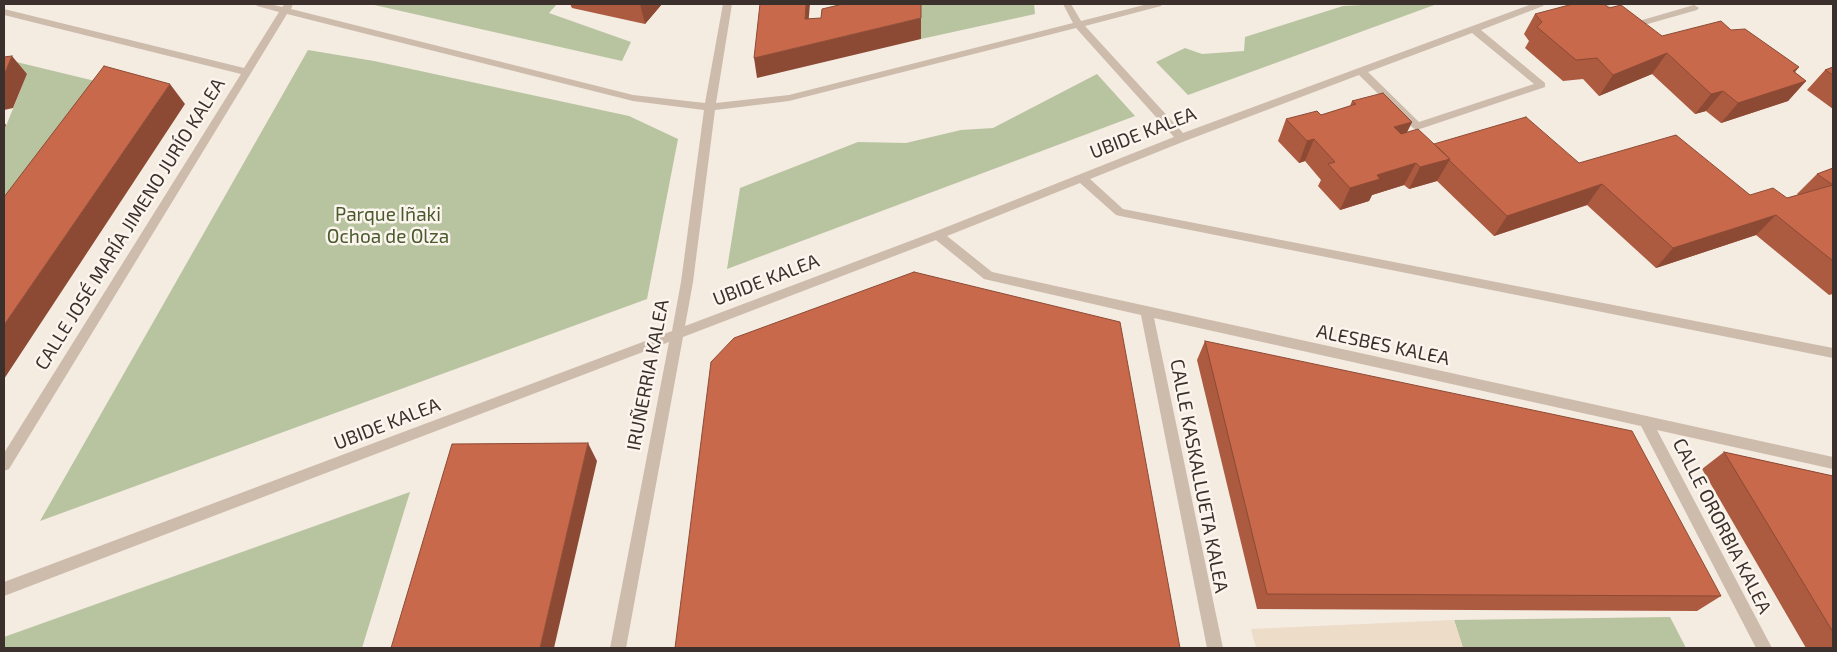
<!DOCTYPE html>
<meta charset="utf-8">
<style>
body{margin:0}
#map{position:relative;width:1837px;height:652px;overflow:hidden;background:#f4ebe1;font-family:"Exo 2",sans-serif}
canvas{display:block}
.frame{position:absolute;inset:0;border:5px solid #3b302b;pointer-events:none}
</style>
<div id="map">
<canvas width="1837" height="652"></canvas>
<div class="frame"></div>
</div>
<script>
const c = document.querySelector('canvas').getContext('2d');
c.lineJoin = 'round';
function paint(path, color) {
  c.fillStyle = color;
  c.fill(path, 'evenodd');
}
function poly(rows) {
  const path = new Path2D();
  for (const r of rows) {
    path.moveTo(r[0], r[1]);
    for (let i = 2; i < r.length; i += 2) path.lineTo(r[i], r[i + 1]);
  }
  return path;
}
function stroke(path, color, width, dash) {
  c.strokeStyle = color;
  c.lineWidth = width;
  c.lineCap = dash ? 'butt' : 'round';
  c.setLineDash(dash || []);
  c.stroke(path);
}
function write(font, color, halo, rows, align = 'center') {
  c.font = font + ' "Exo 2",sans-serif';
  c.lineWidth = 5;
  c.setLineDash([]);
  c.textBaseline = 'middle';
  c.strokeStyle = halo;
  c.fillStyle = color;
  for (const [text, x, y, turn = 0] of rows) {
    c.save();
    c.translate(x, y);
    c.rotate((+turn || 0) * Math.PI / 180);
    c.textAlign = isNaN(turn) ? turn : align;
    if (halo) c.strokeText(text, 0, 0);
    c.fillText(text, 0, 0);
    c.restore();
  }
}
paint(poly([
 [370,4,557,4,549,13,631,42,622,61],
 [920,4,1034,4,1035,14,921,39],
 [1381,4,1437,4,1188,95,1156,62,1185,48,1202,54,1244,51,1245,37,1343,6],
 [308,50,374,61,629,116,678,139,647,299,40,521],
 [4,59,120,87,4,245,4,131,27,74],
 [1097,74,1135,116,727,269,740,188,858,142,906,143,961,130,993,128],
 [410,492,362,648,4,648,4,637],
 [1670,617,1686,648,1463,648,1454,620]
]), '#b8c4a0');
paint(poly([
 [1454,620,1463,648,1256,648,1251,629]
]), '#ecdcc8');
paint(poly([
 [256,4,270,4,282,7,285,4,293,4,291,9,633,95,705,103,723,4,732,4,716,103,789,95,1073,23,1063,4,1071,4,1081,21,1148,4,1162,4,1161,6,1085,26,1183,133,1532,4,1544,4,1543,6,1481,30,1545,83,1545,87,1417,130,1413,128,1359,75,1185,141,1090,179,1123,209,1833,348,1833,358,1120,216,1116,215,1080,183,947,236,992,272,1833,457,1833,469,1657,430,1772,648,1756,648,1641,426,1154,318,1223,648,1207,648,1141,315,984,279,936,240,683,337,626,648,610,648,669,342,4,596,4,582,672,331,681,282,704,110,633,101,287,14,9,469,4,471,4,453,241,74,4,15,4,9,244,68,279,12,257,6,256,4],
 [1076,28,1174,137,934,232,685,326,693,282,715,110,789,101,1076,28],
 [1472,33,1534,84,1419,122,1368,72,1472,33],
 [1597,4,1607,4,1632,23,1694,5,1699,8,1697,10,1630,29,1597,4]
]), '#cdbbac');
paint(poly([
 [570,4,662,4,645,24,572,8],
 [1609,8,1662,36,1799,67,1795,72,1806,81,1788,101,1721,123,1706,111,1695,114,1652,74,1599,96,1583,79,1563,81,1525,48,1529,41,1524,34,1535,14],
 [1833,67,1833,109,1807,90,1825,70],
 [1352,101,1412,122,1407,132,1434,144,1579,163,1750,195,1787,198,1798,195,1797,194,1817,174,1833,168,1833,294,1829,295,1756,235,1656,268,1587,205,1494,236,1437,181,1409,189,1404,185,1372,195,1369,201,1340,210,1318,186,1321,180,1305,161,1299,163,1278,141,1286,119,1321,115,1350,106],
 [1205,341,1721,596,1697,611,1257,609,1197,360],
 [1724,452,1833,476,1833,648,1806,648,1702,469]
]), '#ac5a40');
paint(poly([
 [640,4,662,4,645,24],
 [806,4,810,4,807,39,805,19],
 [921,18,921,39,757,78,754,58],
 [1667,53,1652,74,1599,96,1613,75],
 [12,56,27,74,13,108,4,110,4,75],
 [1799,67,1782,87,1806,81,1788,101,1721,123,1738,103],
 [170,84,185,104,4,379,4,325],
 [1723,91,1706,111,1695,114,1711,94],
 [4,122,6,125,4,131],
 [1412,122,1401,144,1394,127],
 [1314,139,1305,161,1299,163,1307,141],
 [1450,159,1437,181,1409,189,1420,167],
 [1416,163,1404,185,1372,195,1369,201,1340,210,1350,188,1377,175],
 [1602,184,1587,205,1494,236,1507,216],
 [1776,215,1756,235,1656,268,1673,248],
 [588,443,597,461,554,648,540,648]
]), '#8c4a34');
const building = poly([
 [760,4,806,4,805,19,821,18,822,9,843,4,921,4,921,18,754,58,760,4],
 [1573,4,1604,4,1609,8,1621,5,1662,36,1721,21,1731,30,1745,29,1799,67,1793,71,1806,81,1738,103,1723,91,1711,94,1667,53,1613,75,1597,58,1576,60,1537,27,1542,22,1535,14,1573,4],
 [12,56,4,75,4,57,12,56],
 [104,66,170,84,4,325,4,197,104,66],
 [1833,67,1833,75,1825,70,1833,67],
 [1383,93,1412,122,1394,127,1401,134,1418,129,1450,159,1420,167,1416,163,1377,175,1380,179,1350,188,1328,164,1335,162,1314,139,1307,141,1286,119,1317,111,1321,115,1356,104,1352,101,1383,93],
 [1526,117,1579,163,1676,135,1750,195,1773,188,1787,198,1833,185,1833,261,1776,215,1673,248,1602,184,1507,216,1449,160,1450,159,1434,144,1526,117],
 [1833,168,1833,185,1817,174,1833,168],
 [914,272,1120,322,1180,648,675,648,711,362,734,338,914,272],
 [1205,341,1632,431,1721,596,1267,594,1205,341],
 [588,443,540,648,391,648,452,444,588,443],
 [1724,452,1833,476,1833,632,1724,452]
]);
paint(building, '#c8694b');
stroke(building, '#8c4a34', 1);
write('19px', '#3b302b', '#fbf5ee', [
 ["UBIDE KALEA",1143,133,-21],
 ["CALLE JOSÉ MARÍA JIMENO JURÍO KALEA",130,224,-58],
 ["UBIDE KALEA",766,280,-21],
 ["ALESBES KALEA",1383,345,12],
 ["IRUÑERRIA KALEA",648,375,-79],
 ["UBIDE KALEA",387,424,-21],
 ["CALLE KASKALLUETA KALEA",1199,476,79],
 ["CALLE ORORBIA KALEA",1722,526,63]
]);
write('19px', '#4a5a2e', '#fbf5ee', [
 ["Parque Iñaki",388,215],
 ["Ochoa de Olza",388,237]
]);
</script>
